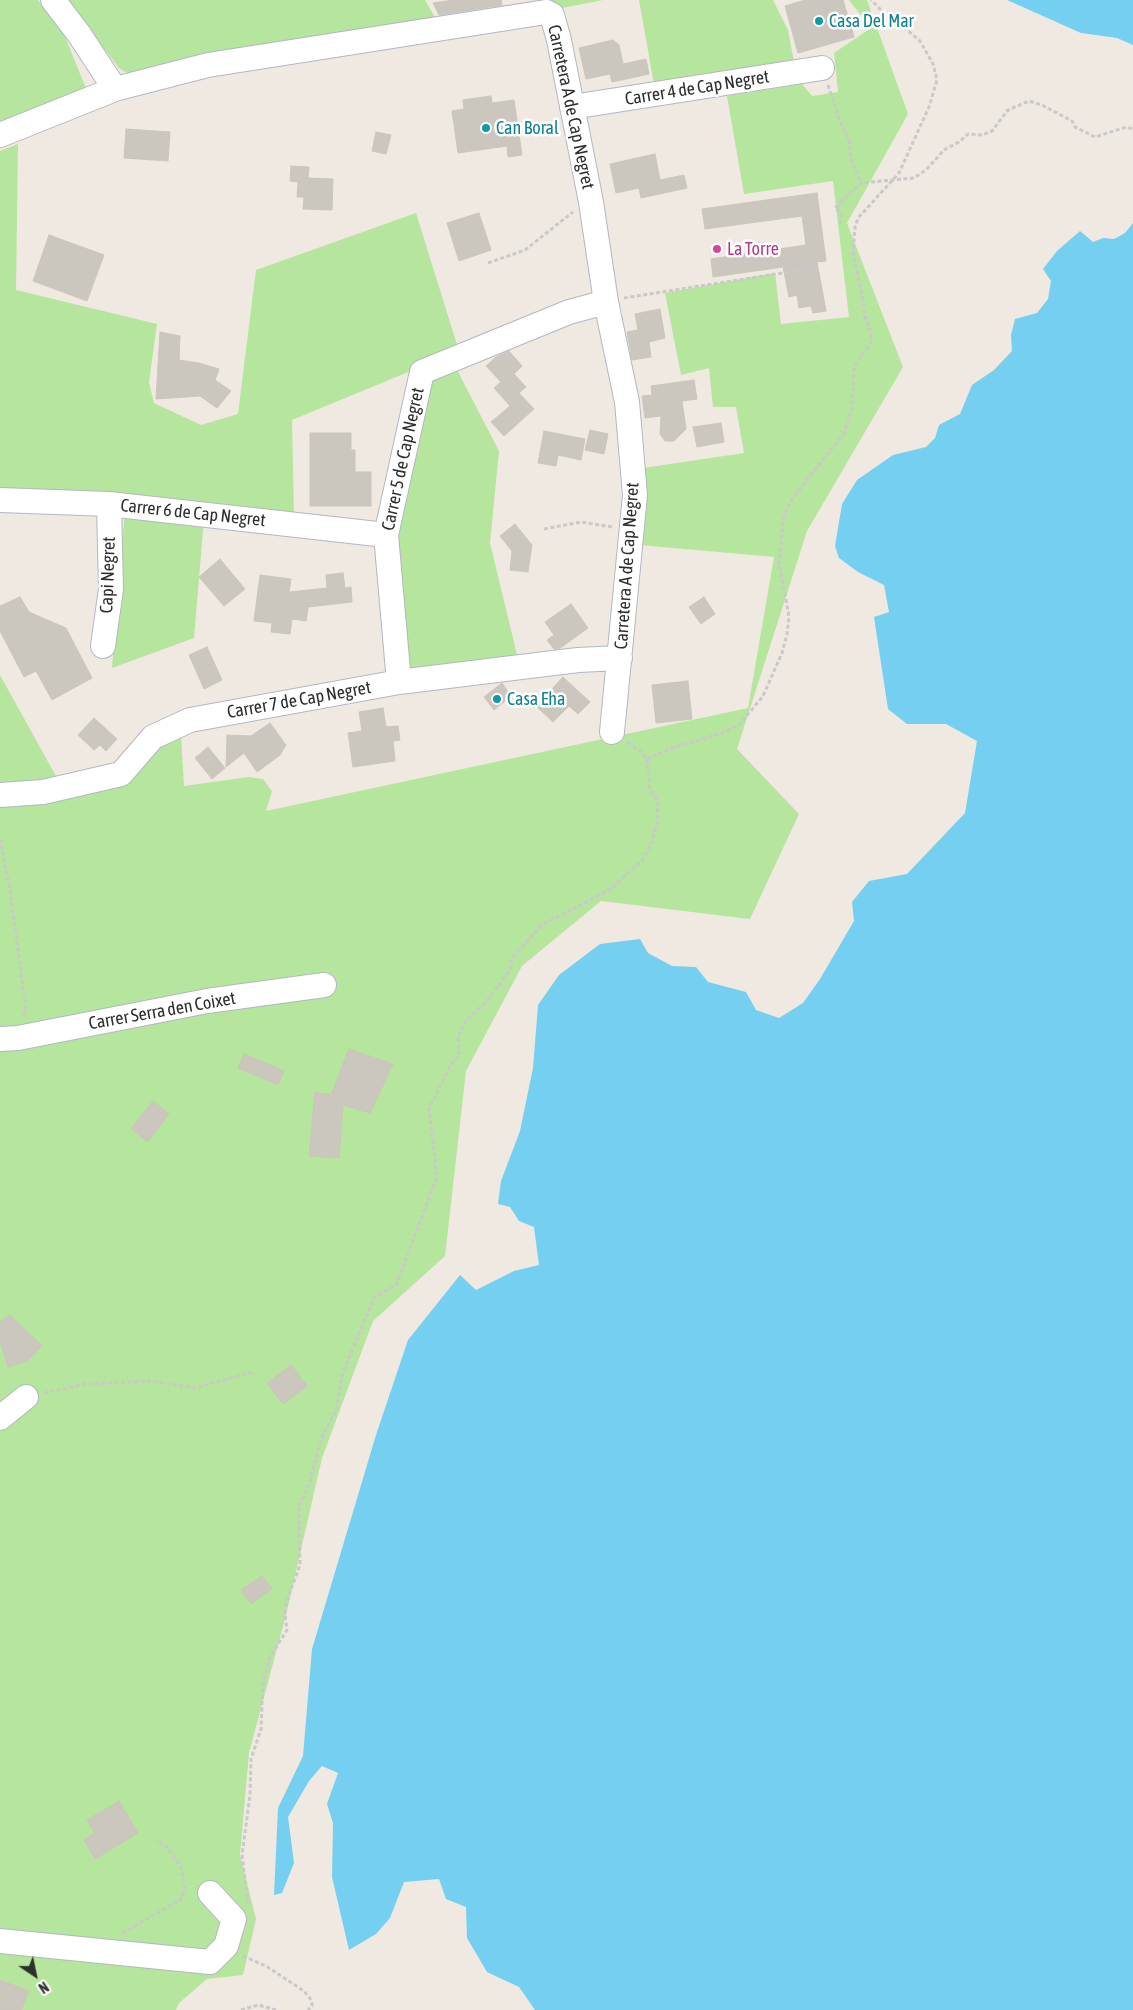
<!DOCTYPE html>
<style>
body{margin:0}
#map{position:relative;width:1133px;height:2010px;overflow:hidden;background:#efe9e1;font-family:"Asap Condensed",sans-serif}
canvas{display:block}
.north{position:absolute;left:10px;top:1950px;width:50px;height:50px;-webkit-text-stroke:4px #fff;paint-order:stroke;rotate:146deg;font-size:14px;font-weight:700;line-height:20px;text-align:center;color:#2e2e2e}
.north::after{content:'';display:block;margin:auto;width:18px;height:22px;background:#2e2e2e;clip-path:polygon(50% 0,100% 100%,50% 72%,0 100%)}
</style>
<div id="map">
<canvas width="1133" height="2010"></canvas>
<div class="north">N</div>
</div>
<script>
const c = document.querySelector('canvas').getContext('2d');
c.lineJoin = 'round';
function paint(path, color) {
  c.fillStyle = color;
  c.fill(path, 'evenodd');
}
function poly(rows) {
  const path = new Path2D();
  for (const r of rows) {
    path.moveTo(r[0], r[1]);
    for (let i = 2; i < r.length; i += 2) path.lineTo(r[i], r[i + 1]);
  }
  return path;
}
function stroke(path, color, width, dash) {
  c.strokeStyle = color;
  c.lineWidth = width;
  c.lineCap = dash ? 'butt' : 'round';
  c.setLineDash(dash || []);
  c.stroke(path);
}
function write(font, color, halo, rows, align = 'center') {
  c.font = font + ' "Asap Condensed",sans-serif';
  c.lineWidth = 5;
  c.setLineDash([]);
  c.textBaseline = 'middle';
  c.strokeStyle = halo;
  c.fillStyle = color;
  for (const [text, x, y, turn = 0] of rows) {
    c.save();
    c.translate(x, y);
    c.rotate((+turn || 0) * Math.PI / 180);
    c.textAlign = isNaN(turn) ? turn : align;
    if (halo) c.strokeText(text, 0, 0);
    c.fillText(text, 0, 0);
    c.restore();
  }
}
paint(poly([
 [0,0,38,0,64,34,87,91,0,127],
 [66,0,425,0,438,23,138,79,120,69],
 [543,0,603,0,562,8,546,5],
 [639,0,773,0,788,30,795,67,655,90],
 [849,0,867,0,908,114,847,223,903,367,807,531,737,749,799,814,750,919,601,901,522,966,466,1071,445,1256,373,1321,322,1458,286,1615,249,1753,240,1855,256,1919,243,1975,207,1979,179,2003,176,2010,0,2010,0,675,67,796,181,735,184,786,249,777,263,779,272,791,266,811,748,708,774,557,640,545,643,468,744,453,736,407,713,407,709,368,681,375,665,293,775,273,781,324,849,317,833,181,744,194,727,96,802,84,812,96,838,92,834,53,871,28],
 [18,144,16,290,157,324,149,382,154,403,201,425,238,414,256,270,416,213,459,351,292,420,294,515,205,507,194,638,112,668,126,497,0,490,0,151],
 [456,368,499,451,490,543,519,663,407,677,395,545,428,387,435,377]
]), '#b6e59e');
paint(poly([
 [1007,0,1133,0,1133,45,1117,38,1081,33],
 [1133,223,1133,2010,535,2010,519,1987,487,1972,467,1938,466,1907,446,1899,439,1879,404,1882,390,1918,376,1934,349,1950,332,1877,333,1823,327,1804,338,1773,322,1766,309,1781,288,1817,294,1863,282,1893,274,1895,278,1808,303,1756,312,1649,376,1435,408,1340,460,1275,476,1290,514,1271,539,1265,534,1227,519,1221,510,1207,498,1204,501,1181,520,1131,533,1068,538,1005,559,975,600,944,640,939,648,953,672,966,696,967,708,982,746,992,756,1010,779,1018,803,1003,820,979,854,921,852,902,869,881,907,874,965,813,977,741,946,724,907,724,888,709,874,617,889,612,884,585,858,572,839,558,835,546,842,504,857,480,893,455,926,447,935,438,939,425,960,414,972,385,994,370,1012,351,1011,335,1015,319,1037,313,1048,299,1051,281,1043,269,1057,251,1080,231,1093,242,1103,238,1114,239,1125,233]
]), '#75cff0');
const building = poly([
 [454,0,501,0,502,5,439,15,433,3,454,0],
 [805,0,843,0,854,37,798,53,785,6,805,0],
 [613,40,619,45,623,64,646,59,649,74,612,82,610,74,586,79,579,48,613,40],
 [491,96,492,103,514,100,522,155,508,157,507,146,458,153,452,111,464,109,463,100,491,96],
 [126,129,170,132,168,161,124,158,126,129],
 [376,132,391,135,386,154,372,151,376,132],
 [655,154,660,180,684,175,687,188,641,198,639,188,616,193,610,164,655,154],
 [291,166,309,167,308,178,333,179,332,210,303,209,304,197,297,197,298,182,290,181,291,166],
 [817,193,826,261,817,262,826,311,813,313,811,306,799,308,797,295,789,297,783,267,713,277,711,259,806,245,802,216,705,229,702,209,817,193],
 [479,213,491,250,459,261,447,223,479,213],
 [49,235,104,255,87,301,33,281,49,235],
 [660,309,665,338,649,342,651,357,632,360,627,332,638,330,635,314,660,309],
 [160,332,180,336,179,360,199,363,219,369,215,380,231,391,217,408,200,396,156,399,160,332],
 [509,351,522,366,514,374,526,387,519,393,534,409,504,436,491,422,510,406,494,388,501,382,486,366,496,357,509,351],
 [694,380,697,399,682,401,686,429,674,441,665,441,660,434,661,416,645,418,642,396,652,395,651,386,694,380],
 [721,423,724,442,697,447,693,427,721,423],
 [590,430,608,434,604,454,585,450,590,430],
 [544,431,585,439,581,460,558,455,556,466,538,463,544,431],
 [310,433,351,433,351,450,355,450,355,472,371,472,371,506,310,506,310,433],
 [515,524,532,545,528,572,510,570,512,551,500,536,515,524],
 [220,559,245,589,224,606,199,577,220,559],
 [343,573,345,588,351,587,352,602,308,607,306,621,292,619,290,634,271,632,272,623,254,621,260,575,291,579,289,592,327,588,326,575,343,573],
 [20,597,29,612,66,628,92,678,52,700,36,671,24,677,0,631,0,606,20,597],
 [704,597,715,614,701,624,689,607,704,597],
 [571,604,588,628,559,649,554,649,547,640,554,635,545,622,571,604],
 [207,647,222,680,204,689,189,655,207,647],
 [563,677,590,702,578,714,569,706,553,722,536,706,563,677],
 [688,681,692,719,656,723,652,685,688,681],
 [502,683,511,696,494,710,484,697,502,683],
 [383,708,386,727,398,726,400,740,393,741,395,761,353,767,348,733,362,731,359,712,383,708],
 [94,718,117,739,106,751,100,745,94,750,78,735,94,718],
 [270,723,286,745,280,755,257,772,244,753,226,767,227,735,251,736,270,723],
 [208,747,225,768,212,779,195,758,208,747],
 [349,1049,393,1064,370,1113,343,1105,339,1158,309,1156,315,1092,331,1095,349,1049],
 [244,1054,284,1071,278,1085,238,1068,244,1054],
 [153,1101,169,1114,148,1142,131,1129,153,1101],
 [10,1315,42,1346,27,1361,8,1367,0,1342,0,1322,10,1315],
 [291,1365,307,1386,283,1404,267,1383,291,1365],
 [262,1576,272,1589,251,1604,241,1590,262,1576],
 [119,1801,138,1833,95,1859,84,1840,95,1833,87,1820,119,1801],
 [0,1980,29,1991,21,2010,0,2010,0,1980]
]);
paint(building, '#cbc7bf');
stroke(building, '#cbc5ba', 1);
const minor = poly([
 [53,0,79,34,115,89],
 [572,107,822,68],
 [0,135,115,89,208,65,546,12,552,15,559,40,591,202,606,302,627,402,635,495,612,732],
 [0,500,109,504,386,535],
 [103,646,111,589,109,504],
 [399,682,386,535,422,372,569,312,606,302],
 [0,795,43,792,121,774,153,737,190,720,399,682,578,660,620,658],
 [0,1039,18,1038,207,1001,324,985],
 [0,1418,26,1397],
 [0,1941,210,1962,226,1946,234,1919,210,1893]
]);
stroke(minor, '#b4b7c1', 26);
stroke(poly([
 [828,85,842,127,849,139,851,159,861,183],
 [840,224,841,213,835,208,861,183,914,178,926,170,944,150,959,142,968,134,982,135,992,131,1008,110,1029,101,1042,105,1072,121,1075,127,1095,137,1126,127,1133,129],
 [488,263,525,250,573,212],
 [624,298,814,268],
 [544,529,581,522,612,527],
 [647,759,671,748,723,733,740,724,763,696,782,653,787,634,789,617,779,562,784,515,792,499,844,433,852,408,854,371,856,363,871,342,871,333,865,317,863,300,853,253,855,227,858,218,899,173,929,107,937,80,933,64,920,41,906,29,884,13,871,0],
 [0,839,10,889,26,1010,23,1018],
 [44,1393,85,1384,152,1381,195,1388,253,1372],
 [248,1904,242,1855,250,1795,251,1759,261,1729,263,1683,270,1657,287,1630,285,1615,286,1603,300,1565,299,1506,309,1485,321,1439,336,1410,343,1372,374,1298,396,1285,437,1177,429,1109,451,1064,459,1056,458,1037,465,1022,487,1001,510,970,512,958,542,925,611,889,643,859,652,842,657,823,658,805,655,795,650,791,647,759,640,751,627,742],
 [123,1933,181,1899,185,1888,180,1864,165,1845,156,1841],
 [243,1956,266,1966,304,1991,312,2001,312,2006,308,2010],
 [241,2010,258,2005,276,2010]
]), '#c9c9c9', 3, [4, 2.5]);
stroke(minor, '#fff', 24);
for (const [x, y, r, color] of [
 [819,21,5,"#0f9aa8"],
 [486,128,5,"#0f9aa8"],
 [717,249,5,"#d1479c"],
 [497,699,5,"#0f9aa8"]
]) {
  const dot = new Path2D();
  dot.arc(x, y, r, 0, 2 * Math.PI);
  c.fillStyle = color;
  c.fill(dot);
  stroke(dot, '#fff', 2);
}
write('18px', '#0d838f', '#fff', [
 ["Casa Del Mar",829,21],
 ["Can Boral",496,128],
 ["Casa Eha",507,699]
], 'left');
write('18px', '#2e2e2e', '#fff', [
 ["Carrer 4 de Cap Negret",697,88,-9],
 ["Carretera A de Cap Negret",571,107,78],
 ["Carrer 5 de Cap Negret",403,459,-78],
 ["Carrer 6 de Cap Negret",193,513,6],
 ["Carretera A de Cap Negret",627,566,-86],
 ["Capi Negret",108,575,-88],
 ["Carrer 7 de Cap Negret",299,700,-10],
 ["Carrer Serra den Coixet",162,1011,-10]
]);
write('18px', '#b23c85', '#fff', [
 ["La Torre",727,249]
], 'left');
</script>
